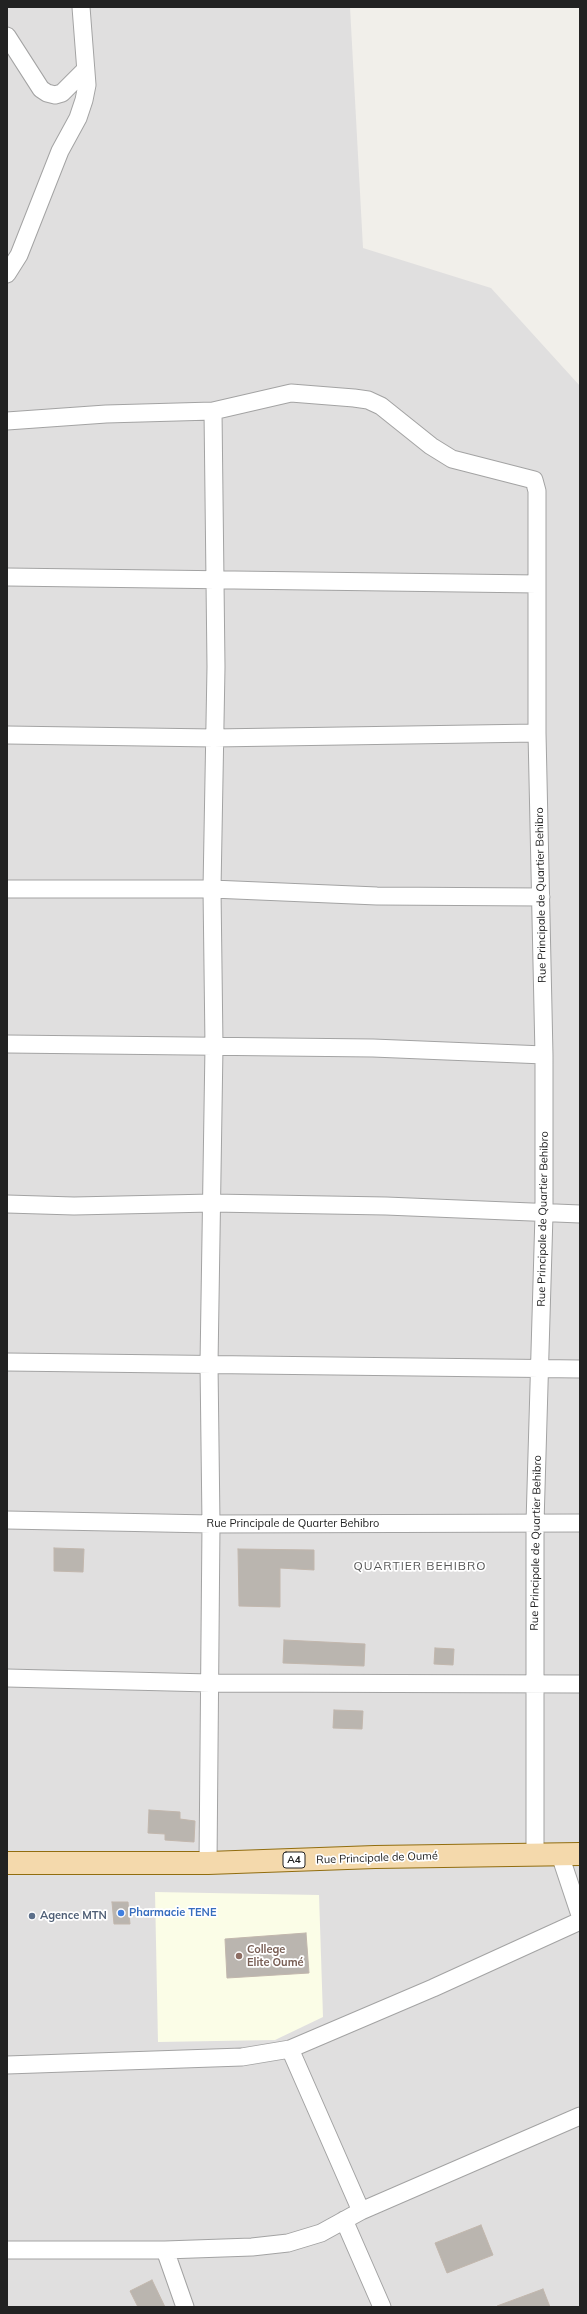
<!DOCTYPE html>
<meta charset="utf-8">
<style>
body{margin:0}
#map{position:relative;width:587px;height:2314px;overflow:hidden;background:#f1efea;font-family:Mulish,sans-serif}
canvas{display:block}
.frame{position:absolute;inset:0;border:8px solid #222;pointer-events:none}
</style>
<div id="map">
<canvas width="587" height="2314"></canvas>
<div class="frame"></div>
</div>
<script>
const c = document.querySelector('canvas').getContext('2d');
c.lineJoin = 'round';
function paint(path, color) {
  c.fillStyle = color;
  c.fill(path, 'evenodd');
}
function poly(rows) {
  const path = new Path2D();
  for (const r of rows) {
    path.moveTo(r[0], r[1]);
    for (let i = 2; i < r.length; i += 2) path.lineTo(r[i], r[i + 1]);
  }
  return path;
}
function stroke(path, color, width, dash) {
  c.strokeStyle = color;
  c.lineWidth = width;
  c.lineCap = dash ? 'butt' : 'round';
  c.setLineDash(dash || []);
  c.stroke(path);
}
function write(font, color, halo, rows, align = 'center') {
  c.font = font + ' Mulish,sans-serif';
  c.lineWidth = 3.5;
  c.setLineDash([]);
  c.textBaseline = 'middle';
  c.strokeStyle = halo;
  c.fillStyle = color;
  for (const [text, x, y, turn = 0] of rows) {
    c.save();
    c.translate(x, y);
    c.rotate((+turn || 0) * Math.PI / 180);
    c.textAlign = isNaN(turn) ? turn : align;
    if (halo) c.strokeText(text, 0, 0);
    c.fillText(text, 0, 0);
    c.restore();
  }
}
paint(poly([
 [7,7,350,7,363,248,491,288,580,386,580,2307,7,2307]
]), '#e0dfdf');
paint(poly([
 [155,1892,319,1895,323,2017,275,2040,158,2042]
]), '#fbfde7');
const building = poly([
 [54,1548,84,1549,83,1572,54,1571,54,1548],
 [238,1549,314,1550,314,1570,280,1568,280,1607,239,1606,238,1549],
 [284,1640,365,1644,364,1666,283,1663,284,1640],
 [435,1648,454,1649,453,1665,434,1664,435,1648],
 [334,1710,363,1711,362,1729,333,1728,334,1710],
 [149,1810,180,1812,180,1819,195,1821,194,1842,165,1840,165,1834,148,1833,149,1810],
 [112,1902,128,1902,130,1924,114,1924,112,1902],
 [306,1933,309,1973,227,1978,225,1939,306,1933],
 [481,2225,493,2255,447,2273,435,2243,481,2225],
 [152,2280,165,2307,138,2307,130,2291,152,2280],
 [543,2289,550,2307,497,2307,497,2306,543,2289]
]);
paint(building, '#bab5af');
stroke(building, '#c2b7ad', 1);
const minor = poly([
 [7,36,41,89,47,93,55,95,62,93,85,70],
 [7,274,19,255,60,151,78,118,84,100,87,85,81,7],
 [213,411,216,667,212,889,377,896,541,897],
 [7,421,106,414,213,411,291,393,354,398,368,400,381,406,431,446,452,459,534,480,537,491,537,733,544,1055,544,1214,535,1523,535,1854],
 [7,577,537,584],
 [7,735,214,738,537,733],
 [7,889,212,889,214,1046,209,1364,211,1524,208,1863],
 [7,1044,373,1048,544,1055],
 [7,1204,74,1206,212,1203,386,1206,580,1214],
 [7,1362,580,1369],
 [7,1520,211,1524,580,1523],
 [7,1678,210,1683,580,1684],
 [560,1855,580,1915],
 [290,2049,361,2211],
 [7,2065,242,2057,290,2049,433,1988,580,1921],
 [344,2220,382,2307],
 [7,2250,165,2250,252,2247,288,2243,321,2233,361,2211,580,2116],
 [165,2250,185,2307]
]);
const primary = poly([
 [7,1863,208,1863,375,1857,580,1854]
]);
stroke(minor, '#a3a3a3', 19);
stroke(primary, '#916d0f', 24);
stroke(minor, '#fff', 17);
stroke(primary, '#f4d9ac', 22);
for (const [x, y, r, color] of [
 [121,1913,4,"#3f7fe0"],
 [32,1916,4,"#5c6f8a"],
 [239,1956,4,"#8d6e63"]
]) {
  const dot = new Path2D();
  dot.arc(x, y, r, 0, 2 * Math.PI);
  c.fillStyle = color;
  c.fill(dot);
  stroke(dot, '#fff', 1.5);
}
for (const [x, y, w] of [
 [294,1860,22]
]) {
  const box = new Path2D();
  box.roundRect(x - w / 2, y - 8, w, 16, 3);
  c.fillStyle = '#fff';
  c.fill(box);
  stroke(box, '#222', 1);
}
write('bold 10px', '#222', null, [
 ["A4",294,1860]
]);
write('11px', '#222', '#fff', [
 ["Rue Principale de Quartier Behibro",541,895,-91],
 ["Rue Principale de Quartier Behibro",543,1219,-89],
 ["Rue Principale de Quarter Behibro",293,1524],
 ["Rue Principale de Quartier Behibro",536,1543,-89],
 ["Rue Principale de Oumé",377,1858,-2]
]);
write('bold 11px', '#366cbe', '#fff', [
 ["Pharmacie TENE",129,1913]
], 'left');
write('bold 11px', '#4e5e75', '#fff', [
 ["Agence MTN",40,1916]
], 'left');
write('bold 11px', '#785e54', '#fff', [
 ["College",247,1950],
 ["Elite Oumé",247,1963]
], 'left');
c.letterSpacing = '1px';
write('12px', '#555', '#fff', [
 ["QUARTIER BEHIBRO",420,1566]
]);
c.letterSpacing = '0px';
</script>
